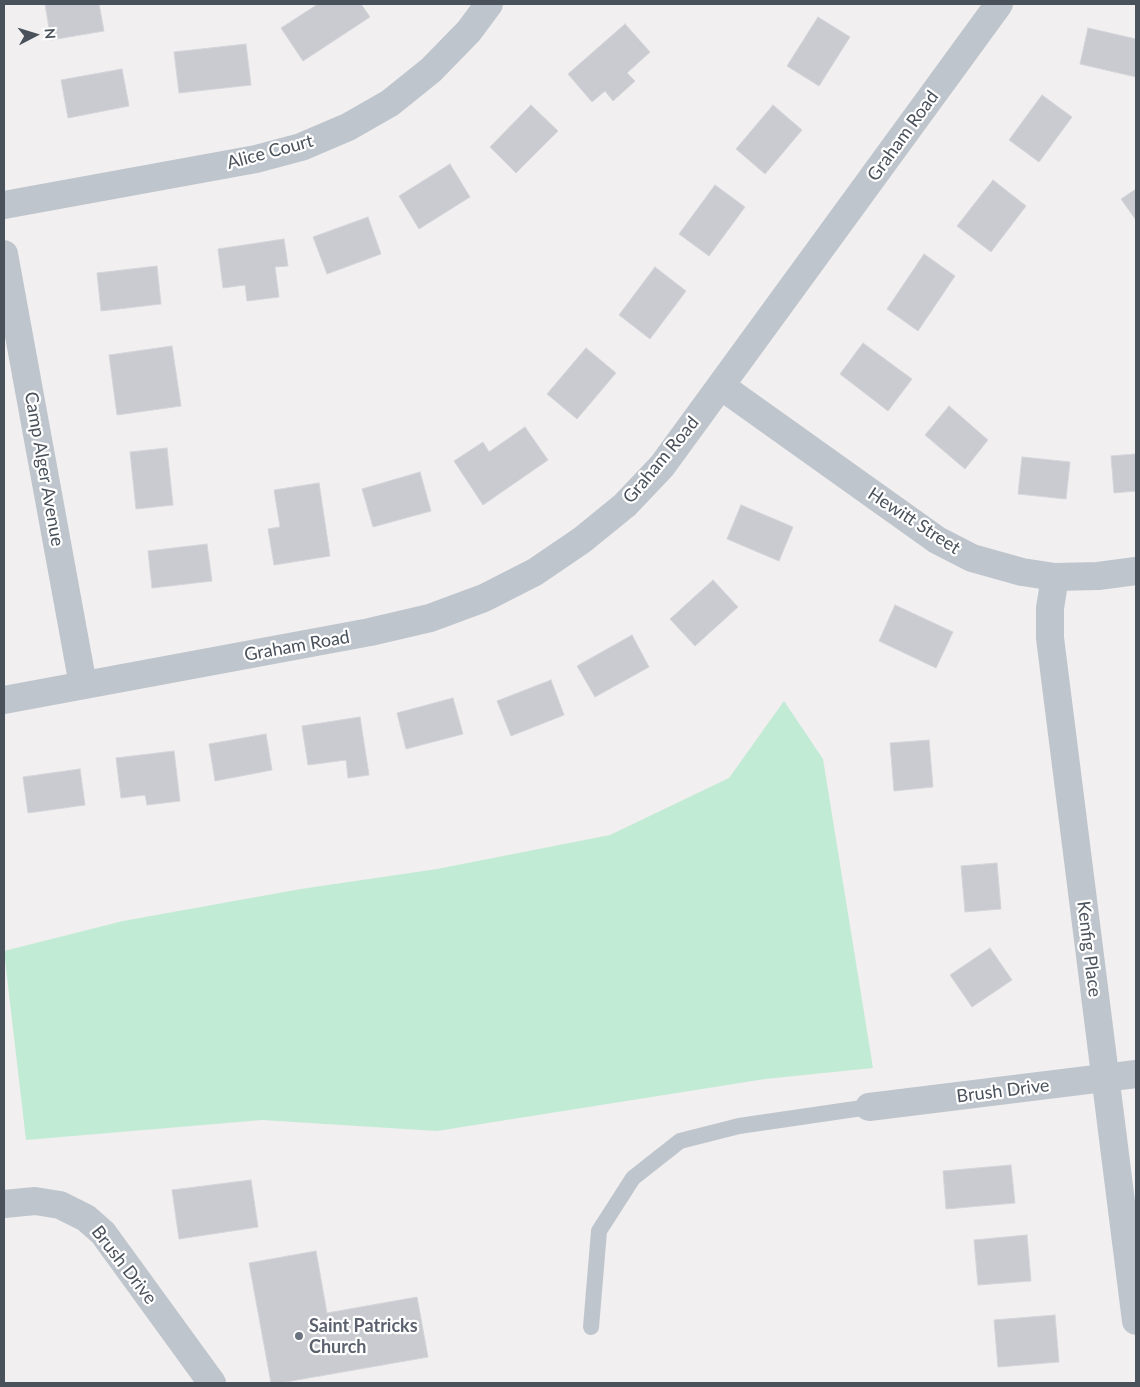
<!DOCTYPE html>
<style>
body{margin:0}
#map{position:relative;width:1140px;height:1387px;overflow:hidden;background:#f1efef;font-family:Lato,sans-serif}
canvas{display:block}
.frame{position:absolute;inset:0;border:5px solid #49515b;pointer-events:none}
.north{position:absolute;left:10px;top:10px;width:50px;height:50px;-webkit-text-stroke:4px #fff;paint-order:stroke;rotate:85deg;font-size:14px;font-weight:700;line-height:20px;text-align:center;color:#49515b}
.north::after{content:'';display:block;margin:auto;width:18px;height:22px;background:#49515b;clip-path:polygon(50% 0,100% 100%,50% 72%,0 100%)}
</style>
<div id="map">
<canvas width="1140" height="1387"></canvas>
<div class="frame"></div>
<div class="north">N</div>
</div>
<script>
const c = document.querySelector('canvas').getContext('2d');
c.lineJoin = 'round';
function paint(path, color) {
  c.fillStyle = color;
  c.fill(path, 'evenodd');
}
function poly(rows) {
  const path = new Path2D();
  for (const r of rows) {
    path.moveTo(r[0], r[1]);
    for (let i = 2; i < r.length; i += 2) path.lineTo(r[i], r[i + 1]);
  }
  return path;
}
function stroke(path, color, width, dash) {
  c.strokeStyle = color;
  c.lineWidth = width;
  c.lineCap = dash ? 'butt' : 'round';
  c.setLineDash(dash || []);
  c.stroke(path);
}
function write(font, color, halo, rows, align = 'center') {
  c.font = font + ' Lato,sans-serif';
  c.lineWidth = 4.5;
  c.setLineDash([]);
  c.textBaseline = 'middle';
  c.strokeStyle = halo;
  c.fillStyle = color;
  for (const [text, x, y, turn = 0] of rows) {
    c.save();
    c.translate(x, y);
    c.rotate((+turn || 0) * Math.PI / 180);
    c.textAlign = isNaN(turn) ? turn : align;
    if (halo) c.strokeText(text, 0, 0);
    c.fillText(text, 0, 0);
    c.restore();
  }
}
paint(poly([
 [784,701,823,759,873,1068,765,1079,437,1131,262,1120,26,1140,4,951,123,921,301,889,437,869,610,835,729,778]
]), '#c2ebd5');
const building = poly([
 [45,4,99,4,104,31,51,40,45,4],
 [318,4,361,4,370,17,303,61,281,28,318,4],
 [818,17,850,37,819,86,787,66,818,17],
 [625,24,650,52,627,73,635,81,613,101,605,91,592,102,568,74,625,24],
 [1088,28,1136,39,1136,77,1080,64,1088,28],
 [246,44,251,85,179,93,174,52,246,44],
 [122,69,129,106,68,118,61,80,122,69],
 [1042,95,1072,117,1039,162,1009,140,1042,95],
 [531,105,558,131,516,173,490,147,531,105],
 [773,105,802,130,765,174,736,149,773,105],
 [450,164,470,197,419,229,399,196,450,164],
 [993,180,1026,206,991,252,957,226,993,180],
 [715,185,745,207,709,256,679,234,715,185],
 [1136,189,1136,220,1121,199,1136,189],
 [368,217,381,254,327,274,313,237,368,217],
 [284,239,288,266,275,267,279,297,247,301,245,285,223,288,218,249,284,239],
 [924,254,955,276,918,331,887,309,924,254],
 [157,266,161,304,101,311,97,273,157,266],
 [655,267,686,291,650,339,619,315,655,267],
 [863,343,912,379,888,411,840,374,863,343],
 [172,346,181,406,117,415,109,355,172,346],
 [586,348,616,373,577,419,547,394,586,348],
 [949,406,988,440,965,469,925,435,949,406],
 [525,427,548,460,483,505,454,461,483,442,489,452,525,427],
 [167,448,173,505,136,509,130,452,167,448],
 [1136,454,1136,491,1114,493,1111,456,1136,454],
 [1022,457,1070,462,1066,499,1018,494,1022,457],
 [420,472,431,511,373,527,362,489,420,472],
 [319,483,330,556,274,565,268,529,280,527,274,490,319,483],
 [741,505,793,527,779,561,727,539,741,505],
 [207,544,212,581,152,588,148,551,207,544],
 [713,580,738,607,695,646,670,619,713,580],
 [895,605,953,632,936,668,879,641,895,605],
 [632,635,649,667,595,697,577,666,632,635],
 [551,680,564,715,511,736,497,701,551,680],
 [453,698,463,734,406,749,397,713,453,698],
 [360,717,369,775,348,778,346,760,308,765,302,726,360,717],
 [266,734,272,770,215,781,209,744,266,734],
 [929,740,933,787,894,791,890,743,929,740],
 [174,751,180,801,147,805,145,795,121,798,116,758,174,751],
 [80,769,85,805,28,813,23,777,80,769],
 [997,863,1001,909,965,912,961,866,997,863],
 [990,948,1012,980,972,1007,950,975,990,948],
 [1011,1165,1015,1203,946,1209,943,1171,1011,1165],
 [251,1180,258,1227,179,1239,172,1190,251,1180],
 [1027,1235,1031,1281,978,1285,974,1240,1027,1235],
 [316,1251,327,1313,417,1297,428,1357,280,1383,271,1383,249,1263,316,1251],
 [1055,1315,1059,1362,998,1367,994,1320,1055,1315]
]);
paint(building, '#c9cbd1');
stroke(building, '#d4d5da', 1);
stroke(poly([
 [591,1327,599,1231,633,1178,680,1141,739,1126,869,1107]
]), '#bfc5cd', 16);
stroke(poly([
 [4,205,256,159,301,147,348,127,390,103,431,70,469,31,489,4],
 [4,254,83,685],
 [721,386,937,540,972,558,1022,572,1055,577,1098,576,1136,571],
 [1055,577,1050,608,1050,638,1136,1321],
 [869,1107,1136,1074],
 [4,1204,35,1201,60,1205,86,1218,103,1233,212,1383]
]), '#bfc5cd', 28);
stroke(poly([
 [4,700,370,632,430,618,484,598,535,572,582,540,625,505,662,466,999,4]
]), '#bfc5cd', 28);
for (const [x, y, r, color] of [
 [299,1336,5,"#6b7280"]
]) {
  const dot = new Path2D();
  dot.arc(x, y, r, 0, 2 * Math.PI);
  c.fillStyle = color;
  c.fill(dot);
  stroke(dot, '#fff', 2);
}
write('18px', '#49515b', '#fff', [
 ["Graham Road",903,136,-54],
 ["Alice Court",270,152,-15],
 ["Graham Road",661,460,-50],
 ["Camp Alger Avenue",44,469,80],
 ["Hewitt Street",914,521,33],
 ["Graham Road",297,646,-10],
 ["Kenfig Place",1089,949,83],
 ["Brush Drive",1003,1091,-7],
 ["Brush Drive",124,1265,52]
]);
write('bold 18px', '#5b616d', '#fff', [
 ["Saint Patricks",309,1326],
 ["Church",309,1347]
], 'left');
</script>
